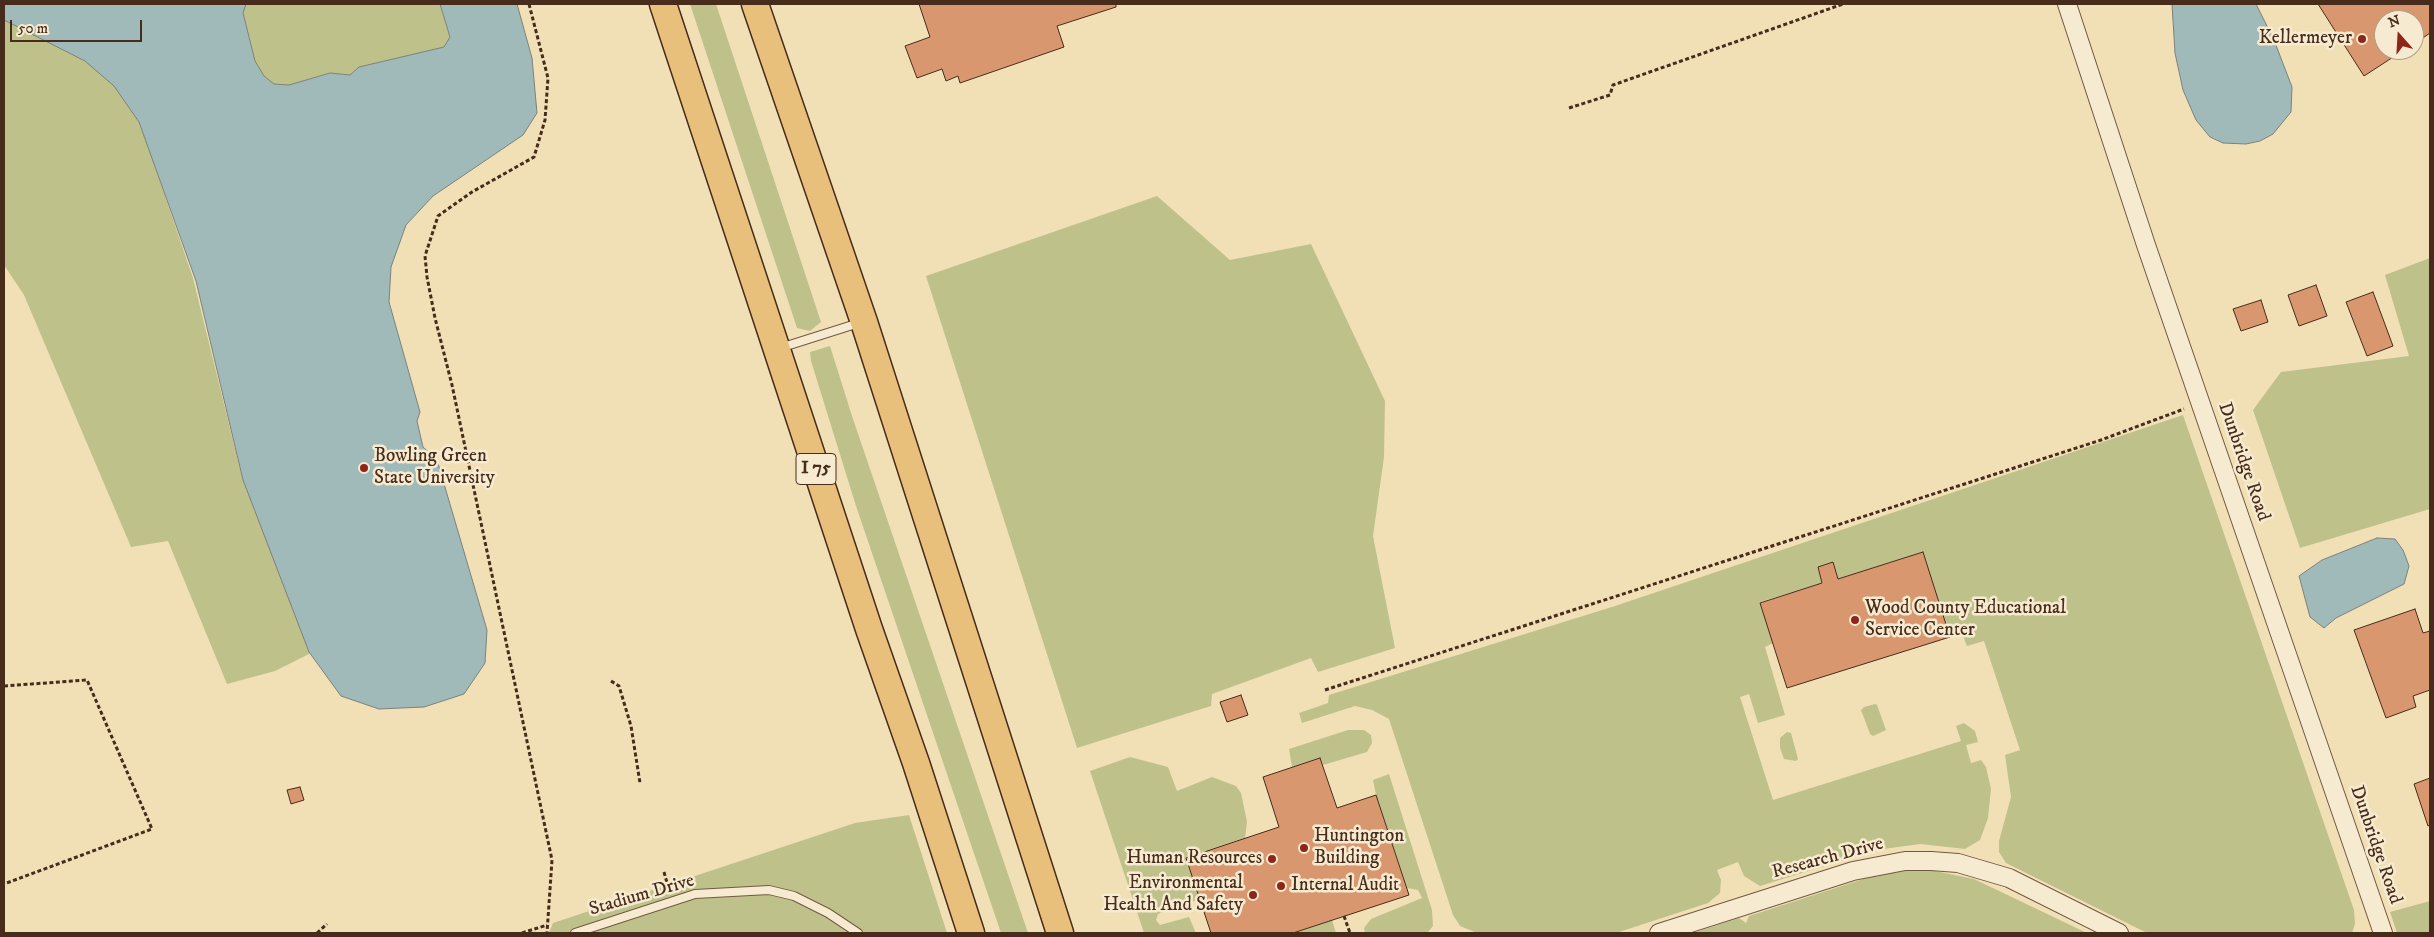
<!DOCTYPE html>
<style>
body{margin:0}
#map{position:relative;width:2434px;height:937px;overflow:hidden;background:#f1e0b6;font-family:"IM FELL DW Pica",serif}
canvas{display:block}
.frame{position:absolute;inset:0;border:5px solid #472b1b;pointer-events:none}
.north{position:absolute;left:2374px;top:10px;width:50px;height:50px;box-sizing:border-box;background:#f6ebd0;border:1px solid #b09e88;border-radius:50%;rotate:341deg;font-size:14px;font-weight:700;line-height:20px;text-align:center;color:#472b1b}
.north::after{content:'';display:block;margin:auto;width:18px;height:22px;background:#8f2418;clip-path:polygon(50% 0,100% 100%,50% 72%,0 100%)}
.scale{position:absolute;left:10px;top:20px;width:132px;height:22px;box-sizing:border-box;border:2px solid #472b1b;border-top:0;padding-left:6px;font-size:15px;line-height:18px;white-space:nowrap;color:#472b1b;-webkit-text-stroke:4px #f6ebd0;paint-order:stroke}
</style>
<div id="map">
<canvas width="2434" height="937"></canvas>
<div class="frame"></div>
<div class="north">N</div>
<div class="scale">50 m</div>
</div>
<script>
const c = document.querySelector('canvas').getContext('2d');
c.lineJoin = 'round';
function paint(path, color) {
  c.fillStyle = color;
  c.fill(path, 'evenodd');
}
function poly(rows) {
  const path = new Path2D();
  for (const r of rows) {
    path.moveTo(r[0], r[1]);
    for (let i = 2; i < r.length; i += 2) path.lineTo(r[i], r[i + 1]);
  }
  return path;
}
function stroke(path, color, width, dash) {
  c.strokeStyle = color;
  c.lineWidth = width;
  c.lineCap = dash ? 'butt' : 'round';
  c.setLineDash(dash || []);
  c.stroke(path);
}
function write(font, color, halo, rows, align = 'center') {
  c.font = font + ' "IM FELL DW Pica",serif';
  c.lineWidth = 5;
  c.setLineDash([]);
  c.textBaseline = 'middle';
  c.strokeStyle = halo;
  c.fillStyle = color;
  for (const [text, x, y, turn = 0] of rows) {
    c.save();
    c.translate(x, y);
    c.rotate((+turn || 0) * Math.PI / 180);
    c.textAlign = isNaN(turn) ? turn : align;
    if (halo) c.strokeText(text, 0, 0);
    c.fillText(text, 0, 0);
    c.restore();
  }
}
paint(poly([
 [246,4,440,4,450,37,445,47,359,67,350,75,330,73,289,85,274,84,264,76,255,61,243,13],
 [690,4,716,4,821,322,810,331,797,328],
 [4,19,84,60,115,81,138,117,193,278,242,477,311,653,275,671,227,684,168,541,131,547,24,295,4,265],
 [1157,196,1230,260,1311,244,1385,401,1384,457,1373,536,1395,648,1318,672,1311,658,1212,694,1211,706,1077,748,926,276],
 [2430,258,2430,509,2300,548,2253,410,2281,372,2409,356,2385,275],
 [830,346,852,416,1028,933,1001,933,856,506,811,361,810,352],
 [2183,415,2354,910,2355,924,2352,933,2147,933,2006,863,1999,852,1999,841,2011,797,2005,755,2020,750,1984,641,1967,646,1961,631,1950,637,1923,552,1838,579,1832,562,1818,567,1822,583,1760,602,1773,643,1765,647,1785,715,1758,723,1749,694,1740,697,1773,800,1961,741,1956,726,1964,723,1975,731,1978,742,1966,745,1971,763,1981,760,1986,767,1991,789,1988,818,1980,840,1965,849,1920,844,1876,850,1760,886,1744,876,1738,862,1717,870,1721,880,1720,893,1708,903,1616,933,1477,933,1460,926,1453,915,1389,719,1372,710,1355,706,1302,723,1299,713,1328,703,1329,695,1615,606],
 [1875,704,1877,705,1886,730,1873,736,1870,734,1861,710,1864,707],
 [1348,730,1364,730,1371,735,1372,743,1367,752,1323,765,1320,758,1292,767,1289,749],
 [1787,732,1791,733,1798,759,1796,761,1784,759,1780,748,1780,738],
 [1130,757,1168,767,1177,791,1212,777,1236,786,1241,793,1247,822,1245,838,1186,857,1200,899,1158,914,1156,920,1160,925,1189,917,1196,933,1144,933,1090,771],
 [1389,774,1432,910,1433,926,1427,933,1365,933,1364,928,1371,919,1422,898,1418,890,1407,888,1376,795,1373,780],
 [909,815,947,933,549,933,553,923,855,823],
 [1888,871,1935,871,1974,879,2087,933,1693,933,1739,918,1746,923,1749,916],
 [2430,901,2430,933,2397,933,2390,912],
 [1332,920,1336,933,1294,933]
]), '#bfc18b');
const water = poly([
 [4,4,246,4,243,13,255,61,264,76,274,84,289,85,330,73,350,75,359,67,444,47,450,37,440,4,517,4,532,58,537,113,523,135,433,196,406,225,391,267,389,302,420,412,417,421,423,447,437,460,487,630,485,663,464,694,424,707,379,709,341,696,309,652,243,480,196,281,139,122,114,86,85,61,4,20,4,4],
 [2172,4,2256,4,2274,40,2292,87,2291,112,2273,134,2260,141,2246,144,2223,143,2210,137,2196,120,2183,90,2175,53,2172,4],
 [2377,538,2395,539,2403,550,2409,566,2404,584,2336,618,2324,628,2310,617,2299,576,2322,560,2377,538]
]);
paint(water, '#9fbab9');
stroke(water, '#7c817a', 1);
const building = poly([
 [919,4,1116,4,1116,7,1057,26,1064,47,960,83,958,76,946,81,942,69,917,78,905,46,930,37,919,4],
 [2318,4,2430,4,2430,33,2414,44,2414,20,2384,20,2384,50,2404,50,2364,76,2318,4],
 [2316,285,2327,316,2299,326,2288,295,2316,285],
 [2373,292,2393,346,2367,356,2346,302,2373,292],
 [2261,300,2268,322,2241,331,2233,309,2261,300],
 [1923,552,1950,637,1787,688,1760,603,1822,583,1818,567,1833,562,1838,579,1923,552],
 [2415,609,2423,633,2430,631,2430,690,2413,696,2416,707,2386,718,2354,630,2415,609],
 [1241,695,1248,715,1227,722,1220,702,1241,695],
 [1320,758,1337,808,1376,795,1409,895,1293,933,1211,933,1186,858,1279,827,1263,777,1320,758],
 [2430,778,2430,825,2428,826,2414,784,2430,778],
 [300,787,304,800,291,804,287,790,300,787]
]);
paint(building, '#d99770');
stroke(building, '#472b1b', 1);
const service = poly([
 [780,348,859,323],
 [575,933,695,894,769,890,794,896,828,913,858,933]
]);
const tertiary = poly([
 [2067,4,2146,245,2383,933],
 [1659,933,1853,871,1905,861,1931,861,1958,863,2009,878,2119,933]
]);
const motorway = poly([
 [663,4,869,629,916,763,971,933],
 [755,4,864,322,1060,933]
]);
stroke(service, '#725842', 10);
stroke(tertiary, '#725842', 20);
stroke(motorway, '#472b1b', 29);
stroke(poly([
 [529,4,548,78,545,120,534,157,472,192,438,216,425,256,427,277,435,318,452,385,552,860,547,933],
 [1569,108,1610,95,1613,85,1843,4],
 [611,681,619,686,631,726,640,783],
 [4,686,87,680,152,829,4,884],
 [1325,690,2101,440,2184,409],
 [664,872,669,890],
 [1344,916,1350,933],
 [317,933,327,924],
 [522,933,547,925]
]), '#472b1b', 3, [4, 2.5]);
stroke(service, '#f6ebd0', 8);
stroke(tertiary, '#f6ebd0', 18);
stroke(motorway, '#e8c07b', 26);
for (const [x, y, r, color] of [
 [2362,39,5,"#8f2418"],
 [364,468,5,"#8f2418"],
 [1855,620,5,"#8f2418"],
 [1304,848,5,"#8f2418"],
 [1272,859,5,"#8f2418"],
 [1281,886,5,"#8f2418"],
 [1253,895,5,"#8f2418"]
]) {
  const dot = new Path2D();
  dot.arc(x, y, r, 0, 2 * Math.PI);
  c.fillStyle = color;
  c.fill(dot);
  stroke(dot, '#f6ebd0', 2);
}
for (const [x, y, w] of [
 [816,469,40]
]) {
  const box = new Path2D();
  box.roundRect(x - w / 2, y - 15.5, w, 31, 4);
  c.fillStyle = '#f6ebd0';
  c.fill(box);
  stroke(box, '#472b1b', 1);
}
write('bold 18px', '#472b1b', null, [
 ["I 75",816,469]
]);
write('19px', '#472b1b', '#f6ebd0', [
 ["Kellermeyer",2352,39,"right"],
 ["Bowling Green",374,457],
 ["State University",374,479],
 ["Wood County Educational",1865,609],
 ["Service Center",1865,631],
 ["Huntington",1314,837],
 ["Building",1314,859],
 ["Human Resources",1262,859,"right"],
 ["Environmental",1243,884,"right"],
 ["Health And Safety",1243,906,"right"],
 ["Internal Audit",1291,886]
], 'left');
write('19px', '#472b1b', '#f6ebd0', [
 ["Dunbridge Road",2243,462,71],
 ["Dunbridge Road",2375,845,71],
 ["Research Drive",1828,859,-15],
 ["Stadium Drive",642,896,-16]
]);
</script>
